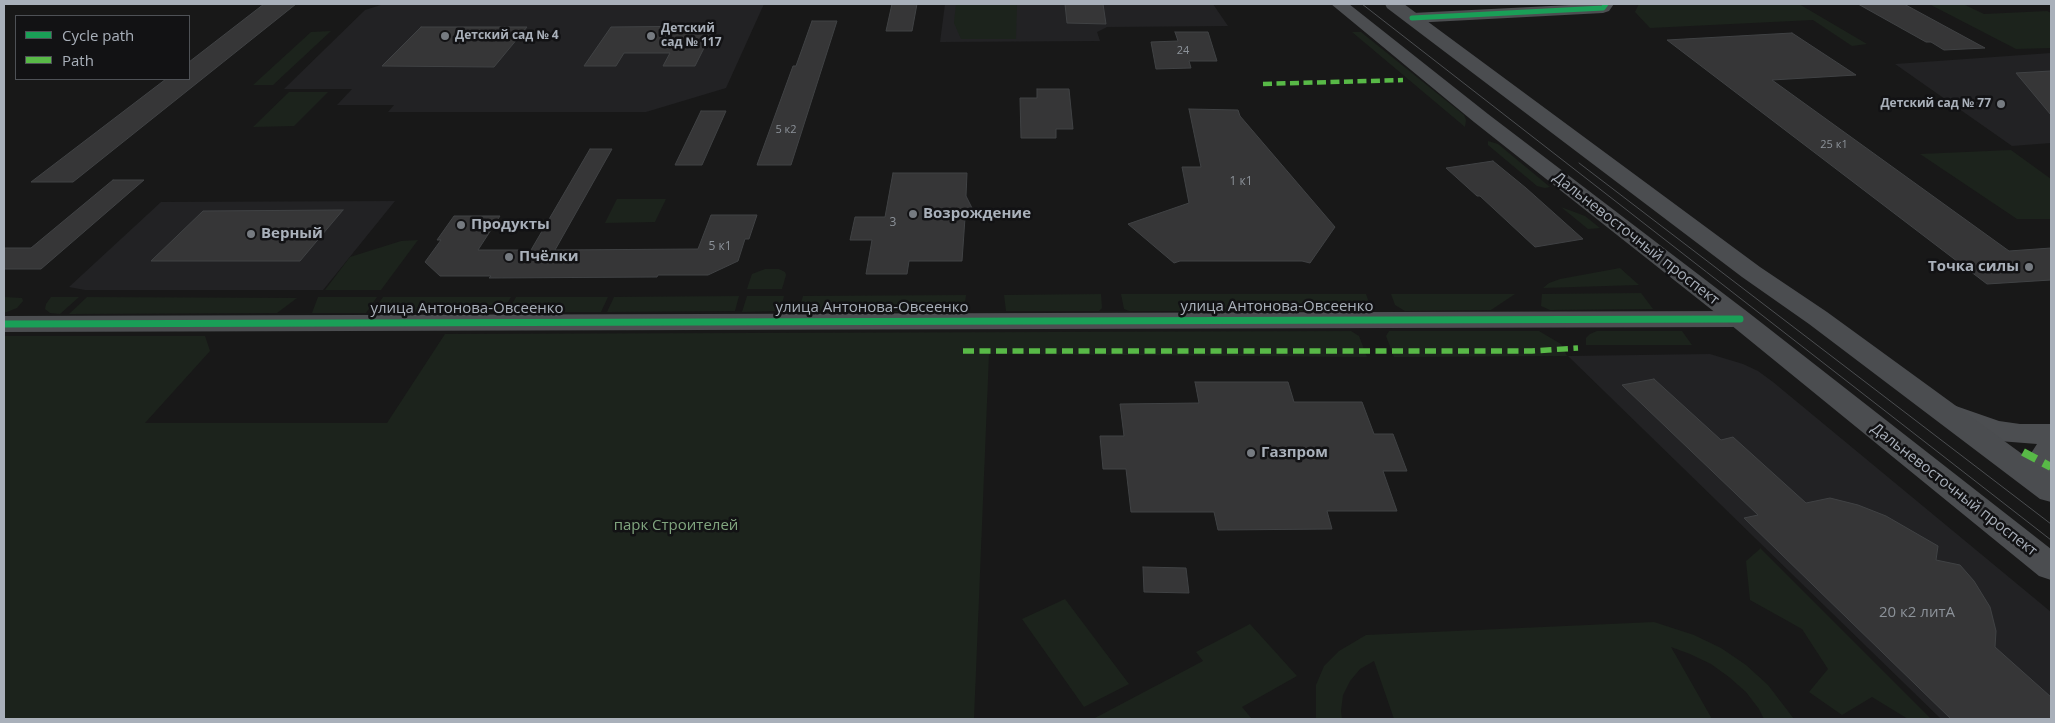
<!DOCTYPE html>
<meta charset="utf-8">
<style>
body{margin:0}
#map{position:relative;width:2055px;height:723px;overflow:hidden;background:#181818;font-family:"Open Sans",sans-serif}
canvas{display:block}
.frame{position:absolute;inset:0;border:5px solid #a9b0ba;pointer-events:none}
.legend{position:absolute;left:15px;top:15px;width:175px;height:65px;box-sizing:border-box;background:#121214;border:1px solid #4e5156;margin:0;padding:6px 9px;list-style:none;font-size:15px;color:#a9b0ba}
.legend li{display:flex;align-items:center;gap:10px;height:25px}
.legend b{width:25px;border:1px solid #4e5156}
</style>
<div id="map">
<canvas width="2055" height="723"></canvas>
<div class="frame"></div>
<ul class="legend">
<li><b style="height:6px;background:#1a9f57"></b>Cycle path</li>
<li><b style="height:6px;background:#58b947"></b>Path</li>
</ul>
</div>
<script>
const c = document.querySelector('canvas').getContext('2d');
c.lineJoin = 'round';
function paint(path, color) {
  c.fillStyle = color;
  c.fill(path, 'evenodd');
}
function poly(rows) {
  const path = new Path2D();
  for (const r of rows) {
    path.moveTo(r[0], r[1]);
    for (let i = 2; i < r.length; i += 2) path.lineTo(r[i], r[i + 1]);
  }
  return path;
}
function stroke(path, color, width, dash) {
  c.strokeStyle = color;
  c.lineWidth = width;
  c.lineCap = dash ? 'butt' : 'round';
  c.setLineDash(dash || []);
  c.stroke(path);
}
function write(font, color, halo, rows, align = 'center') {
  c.font = font + ' "Open Sans",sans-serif';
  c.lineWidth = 5;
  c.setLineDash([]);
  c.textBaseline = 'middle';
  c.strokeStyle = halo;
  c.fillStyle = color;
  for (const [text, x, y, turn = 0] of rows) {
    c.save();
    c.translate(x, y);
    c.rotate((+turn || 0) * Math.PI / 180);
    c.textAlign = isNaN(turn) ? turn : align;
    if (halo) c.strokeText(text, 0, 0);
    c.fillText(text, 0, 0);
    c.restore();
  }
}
paint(poly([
 [384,4,764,4,726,88,646,112,388,112,394,105,337,105,352,89,284,89,365,10],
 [945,4,1213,4,1228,26,1107,27,1097,32,1100,41,940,42],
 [2051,53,2051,143,2012,146,1895,64],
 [395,201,323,290,85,290,69,287,161,202],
 [1710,354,1743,364,1758,371,1773,382,2051,612,2051,719,1941,719,1568,356]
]), '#222224');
paint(poly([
 [956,4,1017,4,1016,39,961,39,954,23],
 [1639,4,1799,4,1867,44,1852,46,1813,20,1650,28,1635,12],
 [1929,4,1963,4,1984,14,2047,11,2051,13,2051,48,2016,49],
 [331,31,273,85,253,85,311,32],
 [1361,32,1464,115,1466,120,1465,127,1352,32],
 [289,92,328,92,294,126,253,127],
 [1488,141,1498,144,1550,187,1545,188,1537,186,1488,145],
 [2011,150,2051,179,2051,219,2017,219,1920,154],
 [617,199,666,199,655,222,605,223],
 [1561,207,1585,216,1600,228,1588,229],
 [418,240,381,290,325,290,350,257,401,241],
 [1620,268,1639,285,1543,288,1549,283,1560,279],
 [765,269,779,269,785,272,786,275,782,289,747,289,752,274],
 [1641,293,1653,309,1550,310,1541,306,1542,294],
 [1101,294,1102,308,1099,311,1006,311,1004,295],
 [1121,294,1366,294,1370,305,1369,308,1365,311,1129,311,1124,309],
 [1391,294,1515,294,1491,310,1405,311,1395,305],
 [966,295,964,312,802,312,799,309,803,296],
 [739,296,735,311,607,312,614,297],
 [747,296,784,296,781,308,775,311,742,312],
 [4,297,22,298,23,301,17,308,4,313],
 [51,297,79,297,60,314,50,313,45,309,46,304],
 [87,297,297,298,277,313,69,314],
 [318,297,377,297,366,313,312,313],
 [383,297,511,297,502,312,372,313],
 [516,297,608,297,601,312,508,312],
 [1351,331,1359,336,1367,357,989,354,974,719,4,719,4,336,205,336,210,351,145,423,387,423,445,334],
 [1389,331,1539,331,1561,344,1567,356,1394,357,1386,336],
 [1597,331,1682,331,1692,345,1586,345,1586,338,1590,334],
 [1761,548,1761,549,1931,719,1908,719,1872,697,1842,715,1809,692,1828,669,1802,629,1750,600,1746,561],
 [1065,599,1129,684,1084,707,1022,619],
 [1654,622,1694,635,1721,648,1746,665,1768,685,1794,719,1764,719,1759,709,1746,692,1729,677,1711,664,1690,654,1671,647,1712,719,1394,719,1374,661,1360,669,1350,681,1343,695,1341,711,1342,719,1316,719,1316,685,1324,666,1339,651,1366,635],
 [1250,624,1297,676,1242,707,1252,719,1093,719,1203,661,1196,652]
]), '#1c231c');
const building = poly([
 [264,4,296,4,73,182,31,182,166,79,189,79,189,62,264,4],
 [892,4,917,4,912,31,886,31,892,4],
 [1065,4,1103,4,1106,24,1067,23,1065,4],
 [1858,4,1904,4,1985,48,1944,50,1931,42,1926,42,1858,4],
 [812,21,837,21,791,165,757,165,793,66,796,66,812,21],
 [715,26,695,66,663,66,670,53,624,53,616,66,584,66,611,27,715,26],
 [421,27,527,27,494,67,382,66,421,27],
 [1175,32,1208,32,1217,61,1189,61,1191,68,1156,69,1151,42,1178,41,1175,32],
 [1792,33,1856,75,1772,80,2009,251,2051,248,2051,280,1987,284,1667,40,1792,33],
 [2051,71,2051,115,2016,73,2051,71],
 [1037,89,1069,89,1073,129,1056,129,1056,138,1021,138,1020,98,1037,98,1037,89],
 [1189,109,1238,110,1240,116,1335,227,1310,263,1302,261,1180,261,1174,263,1128,224,1189,203,1182,167,1201,167,1189,109],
 [701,111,726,111,702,165,675,165,701,111],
 [590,149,612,149,555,250,698,249,711,215,757,215,749,239,745,239,738,261,708,275,658,275,657,277,489,278,491,276,440,276,425,262,441,240,437,240,454,216,500,216,478,250,531,250,590,149],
 [1493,161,1526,188,1583,239,1535,247,1480,196,1477,196,1446,168,1493,161],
 [893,173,967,173,966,196,972,208,965,218,962,261,909,261,907,274,866,274,872,240,850,240,855,217,885,217,893,173],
 [113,180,144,180,41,269,4,269,4,248,31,248,113,180],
 [343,210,300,261,151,261,203,211,343,210],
 [1654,379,1721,440,1733,437,1806,503,1830,498,1858,505,1886,516,1938,546,1936,560,1960,565,1974,581,1990,607,1996,631,1995,647,2051,697,2051,719,1951,719,1744,518,1758,515,1622,385,1654,379],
 [1195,382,1288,382,1294,402,1362,402,1374,434,1393,434,1407,471,1383,471,1397,511,1327,511,1332,529,1218,530,1214,512,1131,512,1126,469,1103,469,1100,436,1124,436,1120,404,1199,403,1195,382],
 [1143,567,1186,568,1189,593,1144,592,1143,567]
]);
paint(building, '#363637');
stroke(building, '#404244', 1);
paint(poly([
 [1590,4,1614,4,1609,11,1603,13,1412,23,1406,22,1404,18,1406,14,1412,13,1590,4],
 [1740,311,1749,314,1753,319,1749,324,1740,327,4,332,4,316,1740,311],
 [1953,405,1999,421,2020,424,2051,424,2051,499,2038,497,2034,489,2026,461,2037,444,1999,441,1966,432,1943,421,1939,414,1943,407,1953,405]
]), '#4c4e51');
paint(poly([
 [1331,4,1349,4,1488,114,1749,313,2051,549,2051,580,2039,576,1731,325,1474,122,1331,4],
 [1385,4,1404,4,1760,267,1827,312,2051,475,2051,502,2040,499,1809,324,1742,277,1387,8,1385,4]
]), '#4b4d50');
stroke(poly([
 [1362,4,2051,540],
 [1579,163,2051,524]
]), '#4c4e51', 1);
stroke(poly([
 [1263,84,1403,80]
]), '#58b947', 4.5, [9, 4.5]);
stroke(poly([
 [963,351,1532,351,1578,348]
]), '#58b947', 5.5, [11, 5.5]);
stroke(poly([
 [2023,452,2051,467]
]), '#58b947', 8, [15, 8]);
stroke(poly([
 [1412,18,1603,8,1606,4]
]), '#1a9f57', 5);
stroke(poly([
 [4,324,1740,319]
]), '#1a9f57', 7);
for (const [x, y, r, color] of [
 [445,36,5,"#767b81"],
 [651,36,5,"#767b81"],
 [2001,104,5,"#767b81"],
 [913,214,5,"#767b81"],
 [461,225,5,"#767b81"],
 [251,234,5,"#767b81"],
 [509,257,5,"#767b81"],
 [2029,267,5,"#767b81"],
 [1251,453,5,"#767b81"]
]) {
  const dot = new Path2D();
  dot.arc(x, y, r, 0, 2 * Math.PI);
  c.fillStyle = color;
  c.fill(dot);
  stroke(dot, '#121214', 2);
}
write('11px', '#8c9299', null, [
 ["24",1183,51],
 ["5 к2",786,130],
 ["25 к1",1834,145]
]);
write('bold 12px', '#a9b0ba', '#121214', [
 ["Детский",661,29],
 ["сад № 117",661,43],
 ["Детский сад № 4",455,36],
 ["Детский сад № 77",1991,104,"right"]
], 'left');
write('12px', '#8c9299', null, [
 ["1 к1",1241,182],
 ["3",893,223],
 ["5 к1",720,247]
]);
write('bold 15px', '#a9b0ba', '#121214', [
 ["Возрождение",923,214],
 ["Продукты",471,225],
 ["Верный",261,234],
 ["Пчёлки",519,257],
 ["Точка силы",2019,267,"right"],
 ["Газпром",1261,453]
], 'left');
write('15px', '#a9b0ba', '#121214', [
 ["Дальневосточный проспект",1636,239,38],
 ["улица Антонова-Овсеенко",1277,307],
 ["улица Антонова-Овсеенко",872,308],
 ["улица Антонова-Овсеенко",467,309],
 ["Дальневосточный проспект",1954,490,38]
]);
write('15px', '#81a57f', '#121214', [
 ["парк Строителей",676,526]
]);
write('15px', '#8c9299', null, [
 ["20 к2 литА",1917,613]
]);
</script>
